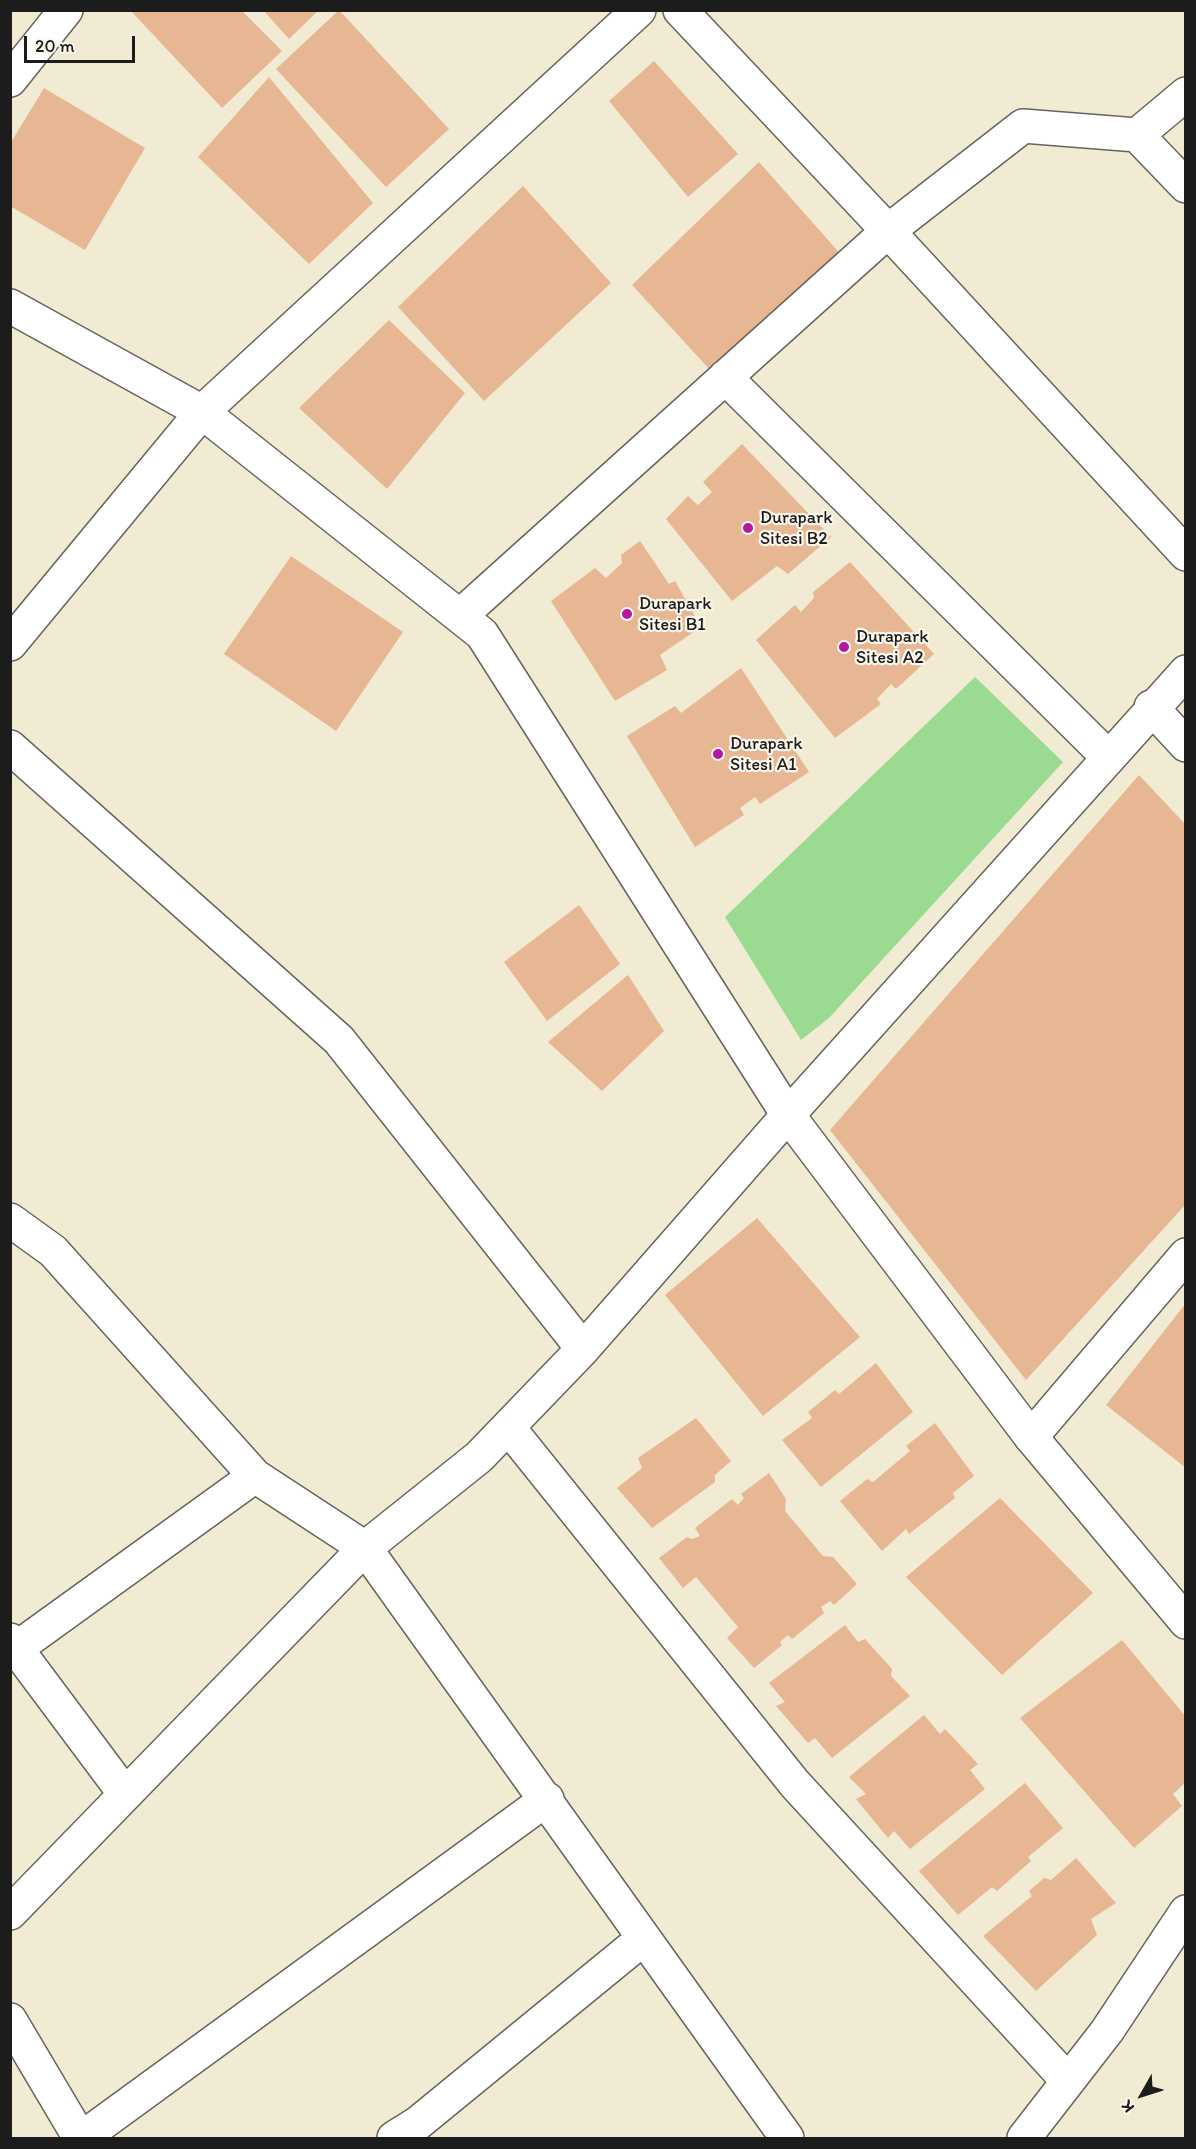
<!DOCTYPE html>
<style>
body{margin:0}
#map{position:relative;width:1196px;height:2149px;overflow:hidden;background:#f1ebd3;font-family:Itim,sans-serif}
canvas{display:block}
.frame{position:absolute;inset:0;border:12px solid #1c1c1c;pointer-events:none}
.north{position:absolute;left:1112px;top:2065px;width:60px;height:60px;-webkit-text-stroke:4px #fbf7ec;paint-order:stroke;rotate:231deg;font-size:16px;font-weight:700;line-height:24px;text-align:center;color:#1c1c1c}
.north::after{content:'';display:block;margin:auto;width:21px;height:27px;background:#1c1c1c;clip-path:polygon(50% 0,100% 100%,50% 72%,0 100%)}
.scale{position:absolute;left:24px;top:36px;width:111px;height:27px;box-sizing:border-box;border:3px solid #1c1c1c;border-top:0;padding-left:8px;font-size:18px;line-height:21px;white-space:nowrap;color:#1c1c1c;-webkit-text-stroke:4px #fbf7ec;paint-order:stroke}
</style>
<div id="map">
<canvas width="1196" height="2149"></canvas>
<div class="frame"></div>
<div class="north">K</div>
<div class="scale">20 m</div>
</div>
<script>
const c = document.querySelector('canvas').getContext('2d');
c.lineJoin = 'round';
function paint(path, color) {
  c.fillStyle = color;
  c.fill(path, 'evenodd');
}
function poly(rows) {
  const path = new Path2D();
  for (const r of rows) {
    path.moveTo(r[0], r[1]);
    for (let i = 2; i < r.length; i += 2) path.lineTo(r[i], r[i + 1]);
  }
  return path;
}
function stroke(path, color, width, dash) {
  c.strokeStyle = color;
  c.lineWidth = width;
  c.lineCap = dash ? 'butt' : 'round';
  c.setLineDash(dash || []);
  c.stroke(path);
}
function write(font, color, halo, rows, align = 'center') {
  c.font = font + ' Itim,sans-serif';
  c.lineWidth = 4.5;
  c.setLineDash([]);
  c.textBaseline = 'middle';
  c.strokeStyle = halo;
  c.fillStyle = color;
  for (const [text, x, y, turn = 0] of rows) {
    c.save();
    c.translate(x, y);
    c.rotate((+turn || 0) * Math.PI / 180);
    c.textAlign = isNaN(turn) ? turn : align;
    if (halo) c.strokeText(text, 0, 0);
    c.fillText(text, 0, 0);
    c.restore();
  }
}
paint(poly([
 [975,677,1063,762,829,1018,801,1040,725,917]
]), '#9adb91');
paint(poly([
 [130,10,241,10,282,51,222,108],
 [263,10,319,10,289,39],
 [339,10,449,129,386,187,276,69],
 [654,61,738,154,688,197,609,101],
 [269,77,373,203,309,264,198,157],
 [44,88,145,148,85,250,10,206,10,144],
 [759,162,844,258,712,372,632,285],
 [523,186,611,283,484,401,398,307],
 [389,320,465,393,387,489,299,408],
 [742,444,831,537,788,574,777,566,732,601,666,519,688,496,698,505,712,492,703,482],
 [640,541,669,584,675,581,701,627,660,655,667,670,615,701,551,601,595,568,606,578,622,563,621,555],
 [291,556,403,632,336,731,224,654],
 [850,562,934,654,896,689,891,684,877,699,881,704,835,738,756,640,795,605,801,612,814,598,813,592],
 [741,668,809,772,760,804,755,797,740,808,744,815,695,847,627,736,675,706,681,713],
 [1139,775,1186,825,1186,1204,1026,1380,830,1130],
 [579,905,620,964,547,1021,504,962],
 [628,975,664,1031,602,1091,548,1042],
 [757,1218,860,1337,763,1416,665,1295],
 [1186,1303,1186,1468,1106,1405],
 [876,1363,913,1412,821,1487,782,1440,812,1418,808,1412,835,1390,839,1394],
 [696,1418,731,1461,715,1475,715,1482,652,1528,617,1488,642,1468,638,1458],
 [935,1423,974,1476,953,1493,955,1498,909,1534,906,1529,882,1551,840,1501,867,1479,873,1482,910,1451,906,1446],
 [769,1473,786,1499,785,1511,823,1556,833,1557,857,1584,834,1605,830,1601,821,1607,824,1613,792,1639,788,1635,780,1642,782,1645,754,1668,727,1638,738,1627,696,1577,683,1588,659,1558,687,1537,692,1539,700,1536,695,1528,732,1499,738,1505,744,1498,741,1494],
 [1000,1498,1093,1593,1002,1675,906,1577],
 [845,1625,858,1642,865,1639,892,1669,891,1676,910,1696,832,1758,815,1738,808,1743,776,1706,785,1702,769,1683],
 [1122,1640,1186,1717,1186,1782,1173,1794,1182,1806,1134,1848,1020,1718],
 [924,1715,940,1734,945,1729,978,1764,970,1770,985,1789,910,1849,894,1831,888,1838,856,1799,866,1794,849,1777],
 [1025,1783,1063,1828,1028,1857,1031,1861,997,1891,992,1887,958,1915,919,1871],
 [1076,1858,1116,1903,1091,1919,1097,1935,1036,1991,983,1936,1032,1896,1029,1891,1044,1878,1051,1880]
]), '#e6b792');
const minor = poly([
 [680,10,888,231,1186,554],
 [10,80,66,10],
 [1137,135,1186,186],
 [725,377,1107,756],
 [460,616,888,231,1023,126,1137,135,1186,94],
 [10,644,202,412,639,10],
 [1151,707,1186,745],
 [10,747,339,1040,583,1349],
 [10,1220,53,1251,255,1476,365,1548,787,2138],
 [508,1427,795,1784,1068,2081],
 [1031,1437,1186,1255],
 [10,1640,125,1794],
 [10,1653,255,1476],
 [10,1913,365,1548,479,1457,583,1349,788,1115,1186,672],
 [10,2020,80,2138],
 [82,2138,547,1799],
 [394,2138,418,2123,644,1938],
 [1024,2138,1107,2031,1186,1912]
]);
const tertiary = poly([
 [10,306,202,412,482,634,788,1115,1031,1437,1186,1622]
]);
stroke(minor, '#67645c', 36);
stroke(tertiary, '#67645c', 36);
stroke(minor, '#fff', 33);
stroke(tertiary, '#fff', 33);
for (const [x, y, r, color] of [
 [748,528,6,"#b5179e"],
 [627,614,6,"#b5179e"],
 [844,647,6,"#b5179e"],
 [718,754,6,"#b5179e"]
]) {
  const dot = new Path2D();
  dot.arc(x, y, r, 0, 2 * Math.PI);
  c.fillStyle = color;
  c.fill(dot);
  stroke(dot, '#fbf7ec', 2);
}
write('18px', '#1c1c1c', '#fbf7ec', [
 ["Durapark",760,518],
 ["Sitesi B2",760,539],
 ["Durapark",639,604],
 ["Sitesi B1",639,625],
 ["Durapark",856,637],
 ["Sitesi A2",856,658],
 ["Durapark",730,744],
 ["Sitesi A1",730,765]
], 'left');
</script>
